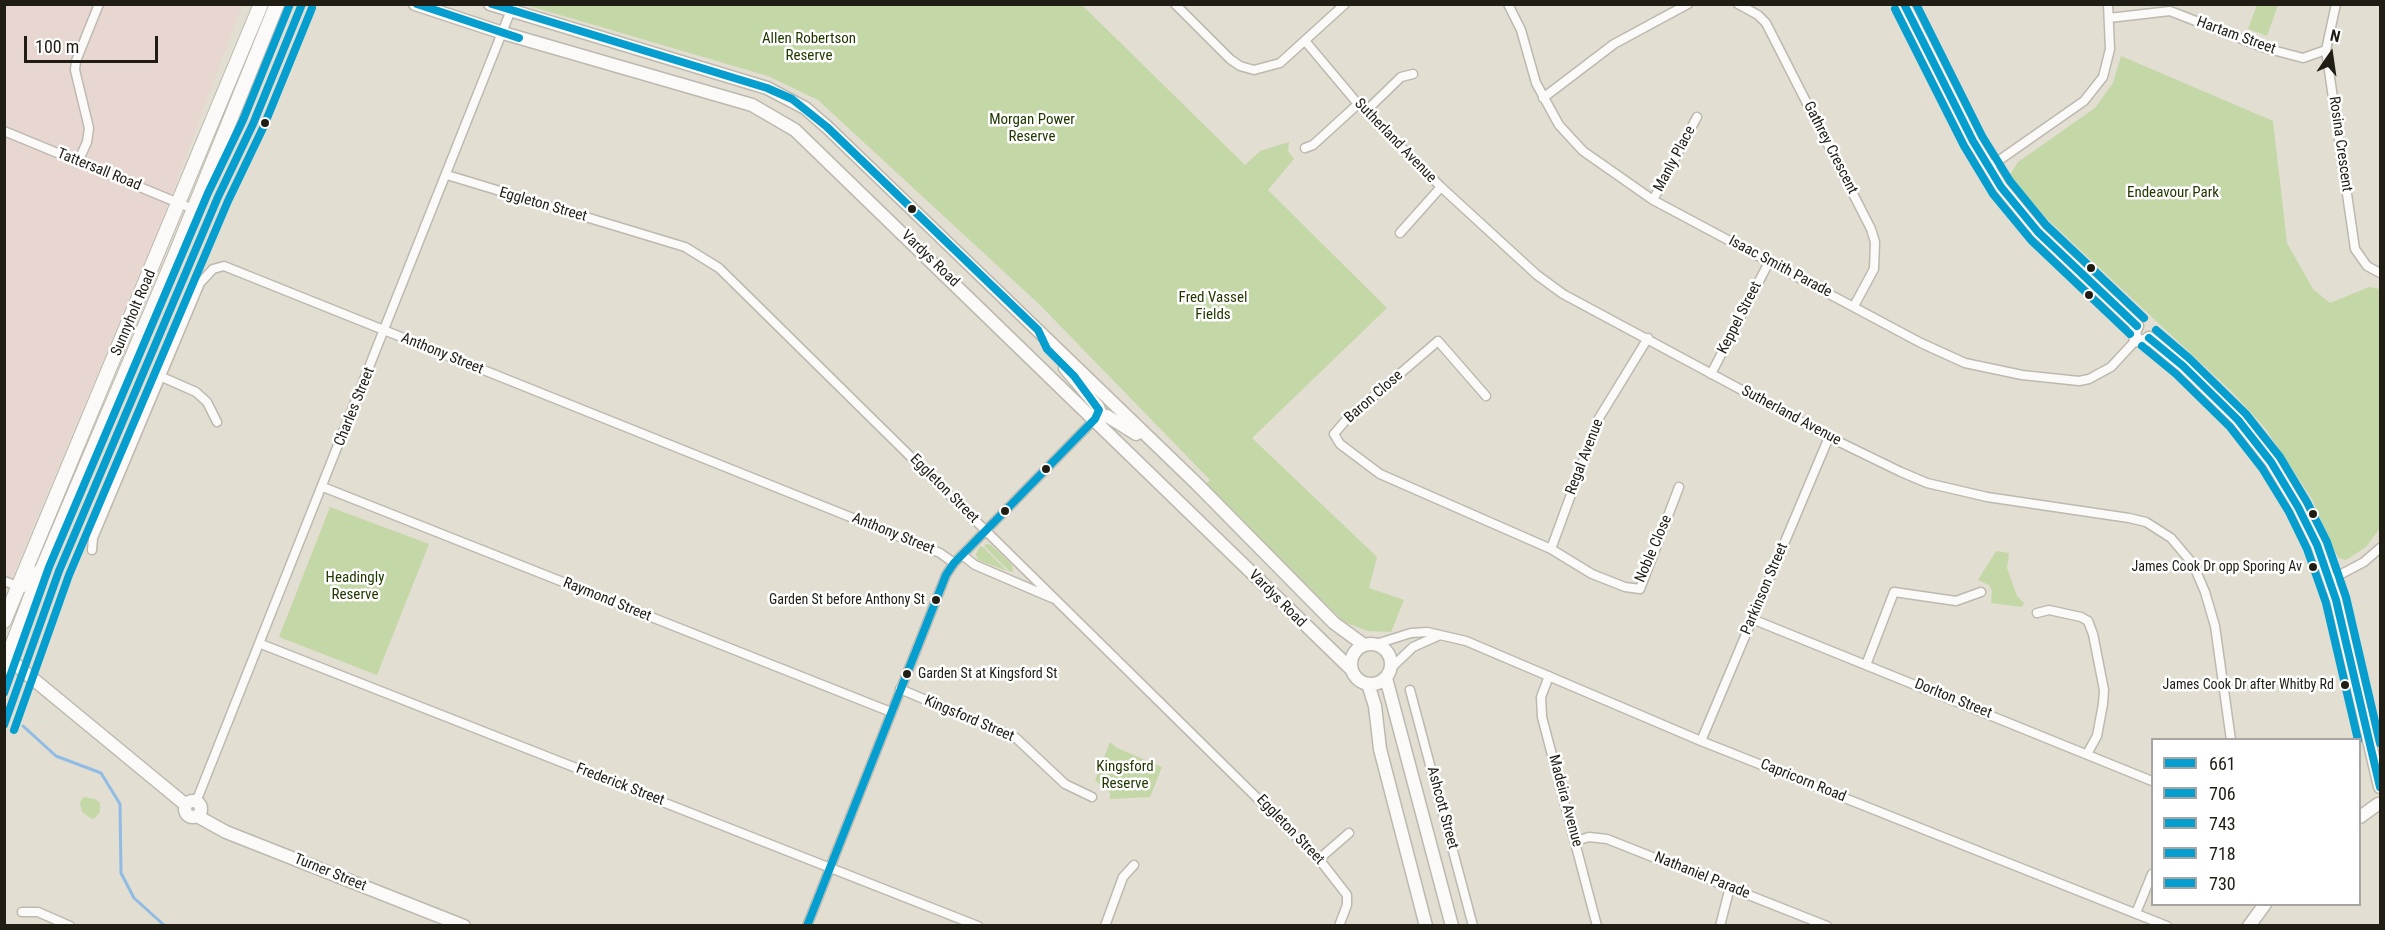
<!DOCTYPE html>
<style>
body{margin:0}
#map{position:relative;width:2385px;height:930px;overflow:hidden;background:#e2ded1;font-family:"Roboto Condensed",sans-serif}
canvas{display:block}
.frame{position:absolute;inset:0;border:6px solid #201d14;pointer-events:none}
.legend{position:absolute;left:2151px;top:738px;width:210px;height:168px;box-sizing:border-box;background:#fff;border:2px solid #a6a5a1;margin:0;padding:8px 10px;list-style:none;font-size:18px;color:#201d14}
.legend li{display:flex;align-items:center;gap:12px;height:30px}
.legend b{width:30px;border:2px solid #a6a5a1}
.north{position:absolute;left:2301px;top:24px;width:60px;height:60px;-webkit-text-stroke:4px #fff;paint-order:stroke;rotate:13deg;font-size:16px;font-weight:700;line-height:24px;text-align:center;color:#201d14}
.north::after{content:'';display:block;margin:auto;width:21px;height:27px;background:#201d14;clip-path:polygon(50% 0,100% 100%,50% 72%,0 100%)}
.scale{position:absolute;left:24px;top:36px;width:134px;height:27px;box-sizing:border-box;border:3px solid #201d14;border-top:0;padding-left:8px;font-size:18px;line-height:21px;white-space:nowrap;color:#201d14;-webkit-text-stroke:4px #fff;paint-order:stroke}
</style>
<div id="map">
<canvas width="2385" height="930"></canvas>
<div class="frame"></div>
<ul class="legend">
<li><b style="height:8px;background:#059ece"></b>661</li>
<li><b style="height:8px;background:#059ece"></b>706</li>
<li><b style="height:8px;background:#059ece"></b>743</li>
<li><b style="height:8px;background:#059ece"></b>718</li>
<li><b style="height:8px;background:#059ece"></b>730</li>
</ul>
<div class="north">N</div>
<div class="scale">100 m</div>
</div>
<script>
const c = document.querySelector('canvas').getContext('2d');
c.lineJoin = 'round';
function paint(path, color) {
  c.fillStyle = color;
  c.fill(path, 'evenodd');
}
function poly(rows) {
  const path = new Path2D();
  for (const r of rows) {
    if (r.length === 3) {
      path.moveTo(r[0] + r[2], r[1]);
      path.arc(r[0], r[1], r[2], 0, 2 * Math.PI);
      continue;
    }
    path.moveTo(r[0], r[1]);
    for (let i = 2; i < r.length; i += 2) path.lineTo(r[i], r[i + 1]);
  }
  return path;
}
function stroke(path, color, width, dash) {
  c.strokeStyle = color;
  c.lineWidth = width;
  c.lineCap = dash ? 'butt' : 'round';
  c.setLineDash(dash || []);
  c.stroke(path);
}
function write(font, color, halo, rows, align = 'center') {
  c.font = font + ' "Roboto Condensed",sans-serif';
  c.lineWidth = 5;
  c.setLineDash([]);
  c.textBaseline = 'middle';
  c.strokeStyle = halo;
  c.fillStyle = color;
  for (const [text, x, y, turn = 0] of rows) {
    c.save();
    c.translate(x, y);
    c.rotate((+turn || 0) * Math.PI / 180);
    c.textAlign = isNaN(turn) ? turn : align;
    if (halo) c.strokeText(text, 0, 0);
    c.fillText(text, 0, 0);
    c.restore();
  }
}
paint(poly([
 [5,5,242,5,161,223,5,593]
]), '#e8d7d0');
paint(poly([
 [526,5,1082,5,1245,165,1260,151,1289,142,1288,151,1294,159,1268,190,1387,308,1252,438,1377,557,1369,588,1404,600,1391,632,1368,631,1344,622,1206,484,1210,480,1040,305,818,100,768,76],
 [2257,5,2278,5,2267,36,2248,29],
 [2121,56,2273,121,2287,243,2313,289,2330,303,2369,287,2380,289,2380,528,2366,547,2346,560,2339,558,2335,552,2312,499,2265,428,2232,392,2045,217,2010,175,2018,162,2095,108,2113,83],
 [330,507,429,544,377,675,279,637],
 [986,544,991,545,1012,565,1013,571,1010,572,984,546],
 [980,546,983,547,1007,571,978,560,976,554],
 [1996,551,2009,553,2007,568,2017,596,2024,603,2022,607,1991,603,1992,591,1989,585,1978,580],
 [1110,742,1117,748,1162,767,1150,797,1110,799,1110,793,1095,780],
 [84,797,95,799,100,803,100,812,95,818,92,819,82,812,80,802]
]), '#c4d7a7');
stroke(poly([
 [23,726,56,756,101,773,120,804,121,873,134,898,165,926]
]), '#90bbe4', 3);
const street = poly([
 [1175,4,1230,59,1240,66,1254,70,1280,63,1345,4],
 [1508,4,1521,30,1536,83,1559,125,1583,151,1653,200,1921,343,1965,363,2022,375,2079,381,2089,379,2111,367,2136,340],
 [1738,4,1758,15,1766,23,1871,229,1875,242,1874,269,1854,306],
 [2336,4,2326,50,2355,249,2367,266,2380,273],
 [2109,18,2170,11,2265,48,2303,58,2326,50],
 [1306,42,1358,104,1441,187,1537,275,1563,294,1829,437,1901,472,1927,483,1987,497,2129,518,2146,522,2171,538,2193,564,2205,592,2215,626,2231,740],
 [1543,98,1614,44,1688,4],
 [1366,111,1401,77,1413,74],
 [4,131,193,209],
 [1305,148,1313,145,1358,104],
 [78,162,87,142,89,128,75,70,76,61,99,4],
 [1988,168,2084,101,2103,77,2110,49,2108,4],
 [447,175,685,247,719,268,1319,859,1347,895,1347,905,1339,926],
 [1653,200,1697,117],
 [1400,233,1441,187],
 [1711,374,1769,262],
 [162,377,196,392,207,402,217,422],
 [1486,396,1438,341,1346,420,1334,434,1340,444,1380,474,1551,549,1592,574,1625,587,1640,589,1679,487],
 [323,487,891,712],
 [1551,549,1599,418,1648,338],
 [92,550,93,538,200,283,213,269,224,266,940,553,954,563],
 [962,555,975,565,1052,598],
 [2330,580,2364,562,2380,548],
 [4,581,23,588,32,574,42,566],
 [2037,613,2049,610,2081,617,2088,621,2093,634,2104,690,2103,704,2097,736,2087,754],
 [1752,619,2152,781],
 [261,644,978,926],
 [1376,644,1411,633,1427,632,1466,641,1701,741,2167,926],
 [1866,665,1894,592,1956,601,1981,592],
 [1391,668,1413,647,1440,635],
 [1549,676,1541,697,1542,717,1597,926],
 [900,689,1016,738,1065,784,1092,797],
 [1410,690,1473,926],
 [1701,741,1829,437],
 [196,802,511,10],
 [1576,841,1589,837,1607,839,1827,926],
 [1319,859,1349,833],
 [22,912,38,912,70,926],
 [2136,913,2152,874],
 [807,926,946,575,954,563,1095,419],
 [1105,926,1123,877,1134,865],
 [1720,926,1730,887]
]);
const secondary = poly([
 [415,4,503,33,752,105,795,130,1352,670],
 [490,4,767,88,805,108,827,127,1197,484,1334,623,1364,645],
 [1904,4,1973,141,2001,187,2038,232,2137,326],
 [2137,326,2134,332,2136,340,2144,342,2149,338],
 [2149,338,2183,366,2238,420,2271,462,2298,507,2317,545,2336,600,2380,787],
 [1065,368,1098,407,1100,412,1095,419],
 [1095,419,1107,416,1136,434],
 [1371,664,20],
 [4,655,186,805],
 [1386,678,1452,926],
 [1368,684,1375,706,1380,749,1426,926],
 [193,809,8],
 [197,816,226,832,464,926],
 [2360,817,2378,804],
 [2249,926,2265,904]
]);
const primary = poly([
 [4,621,261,4],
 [4,667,33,591,176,253,277,4]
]);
stroke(street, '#bdb9af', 11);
stroke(secondary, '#bdb9af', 15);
stroke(primary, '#bdb9af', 16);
stroke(street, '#fbfaf8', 8);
stroke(secondary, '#fbfaf8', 12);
stroke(primary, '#fbfaf8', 14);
stroke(poly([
 [1904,4,1973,141,2001,187,2038,232,2137,326],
 [2149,338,2183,366,2238,420,2271,462,2298,507,2317,545,2336,600,2380,787],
 [4,725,59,571,218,197,253,124,302,4]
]), '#059ece', 8);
stroke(poly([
 [1895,9,1964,146,1993,194,2031,240,2130,334],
 [2142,346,2176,374,2230,427,2262,468,2289,512,2307,549,2326,603,2358,740],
 [14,730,69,575,228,201,263,128,312,8]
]), '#059ece', 8);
stroke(poly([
 [417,4,519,38],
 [492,4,767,88,792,99,827,127,1038,330,1047,349,1074,376,1099,410,1095,419,954,563,946,575,807,926]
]), '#059ece', 8);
stroke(poly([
 [1916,4,1982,136,2010,181,2046,225,2144,318],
 [2156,330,2190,359,2246,414,2280,457,2307,502,2327,542,2346,597,2380,743]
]), '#059ece', 8);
stroke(poly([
 [4,693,49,567,208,193,243,120,290,4]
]), '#059ece', 8);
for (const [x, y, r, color] of [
 [265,123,5,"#201d14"],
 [912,209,5,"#201d14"],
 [2091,268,5,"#201d14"],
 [2089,295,5,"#201d14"],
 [1046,469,5,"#201d14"],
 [1005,511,5,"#201d14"],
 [2313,514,5,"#201d14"],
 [2313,567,5,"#201d14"],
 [936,600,5,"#201d14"],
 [907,674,5,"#201d14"],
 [2345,685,5,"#201d14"]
]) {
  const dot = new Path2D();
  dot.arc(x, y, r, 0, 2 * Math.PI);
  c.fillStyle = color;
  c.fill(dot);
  stroke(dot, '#fff', 2);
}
write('14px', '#201d14', '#fff', [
 ["James Cook Dr opp Sporing Av",2302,567],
 ["Garden St before Anthony St",925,600],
 ["Garden St at Kingsford St",918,674,"left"],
 ["James Cook Dr after Whitby Rd",2334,685]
], 'right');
write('15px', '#201d14', '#fff', [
 ["Hartam Street",2236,36,20],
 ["Sutherland Avenue",1395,141,46],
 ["Rosina Crescent",2340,144,82],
 ["Gathrey Crescent",1830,148,63],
 ["Manly Place",1675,159,-62],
 ["Tattersall Road",99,170,22],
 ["Eggleton Street",543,205,16],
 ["Vardys Road",930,259,44],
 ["Isaac Smith Parade",1780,267,28],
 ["Sunnyholt Road",134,313,-67],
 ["Keppel Street",1740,318,-63],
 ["Anthony Street",442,354,22],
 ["Baron Close",1374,397,-41],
 ["Charles Street",355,407,-68],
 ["Sutherland Avenue",1791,416,28],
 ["Regal Avenue",1585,457,-69],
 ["Eggleton Street",944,489,45],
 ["Anthony Street",893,534,22],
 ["Noble Close",1654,549,-67],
 ["Parkinson Street",1765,589,-67],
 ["Vardys Road",1277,599,45],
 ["Raymond Street",607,600,22],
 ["Dorlton Street",1953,699,22],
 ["Kingsford Street",969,719,23],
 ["Capricorn Road",1803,781,22],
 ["Frederick Street",620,785,21],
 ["Madeira Avenue",1565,801,75],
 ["Ashcott Street",1442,808,75],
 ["Eggleton Street",1290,830,46],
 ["Turner Street",330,873,22],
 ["Nathaniel Parade",1702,876,22]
]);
write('15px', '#213900', '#fff', [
 ["Allen Robertson",809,39],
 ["Reserve",809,56],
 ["Morgan Power",1032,120],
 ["Reserve",1032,137],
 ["Endeavour Park",2173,193],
 ["Fred Vassel",1213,298],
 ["Fields",1213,315],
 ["Headingly",355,578],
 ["Reserve",355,595],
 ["Kingsford",1125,767],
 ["Reserve",1125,784]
]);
</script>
